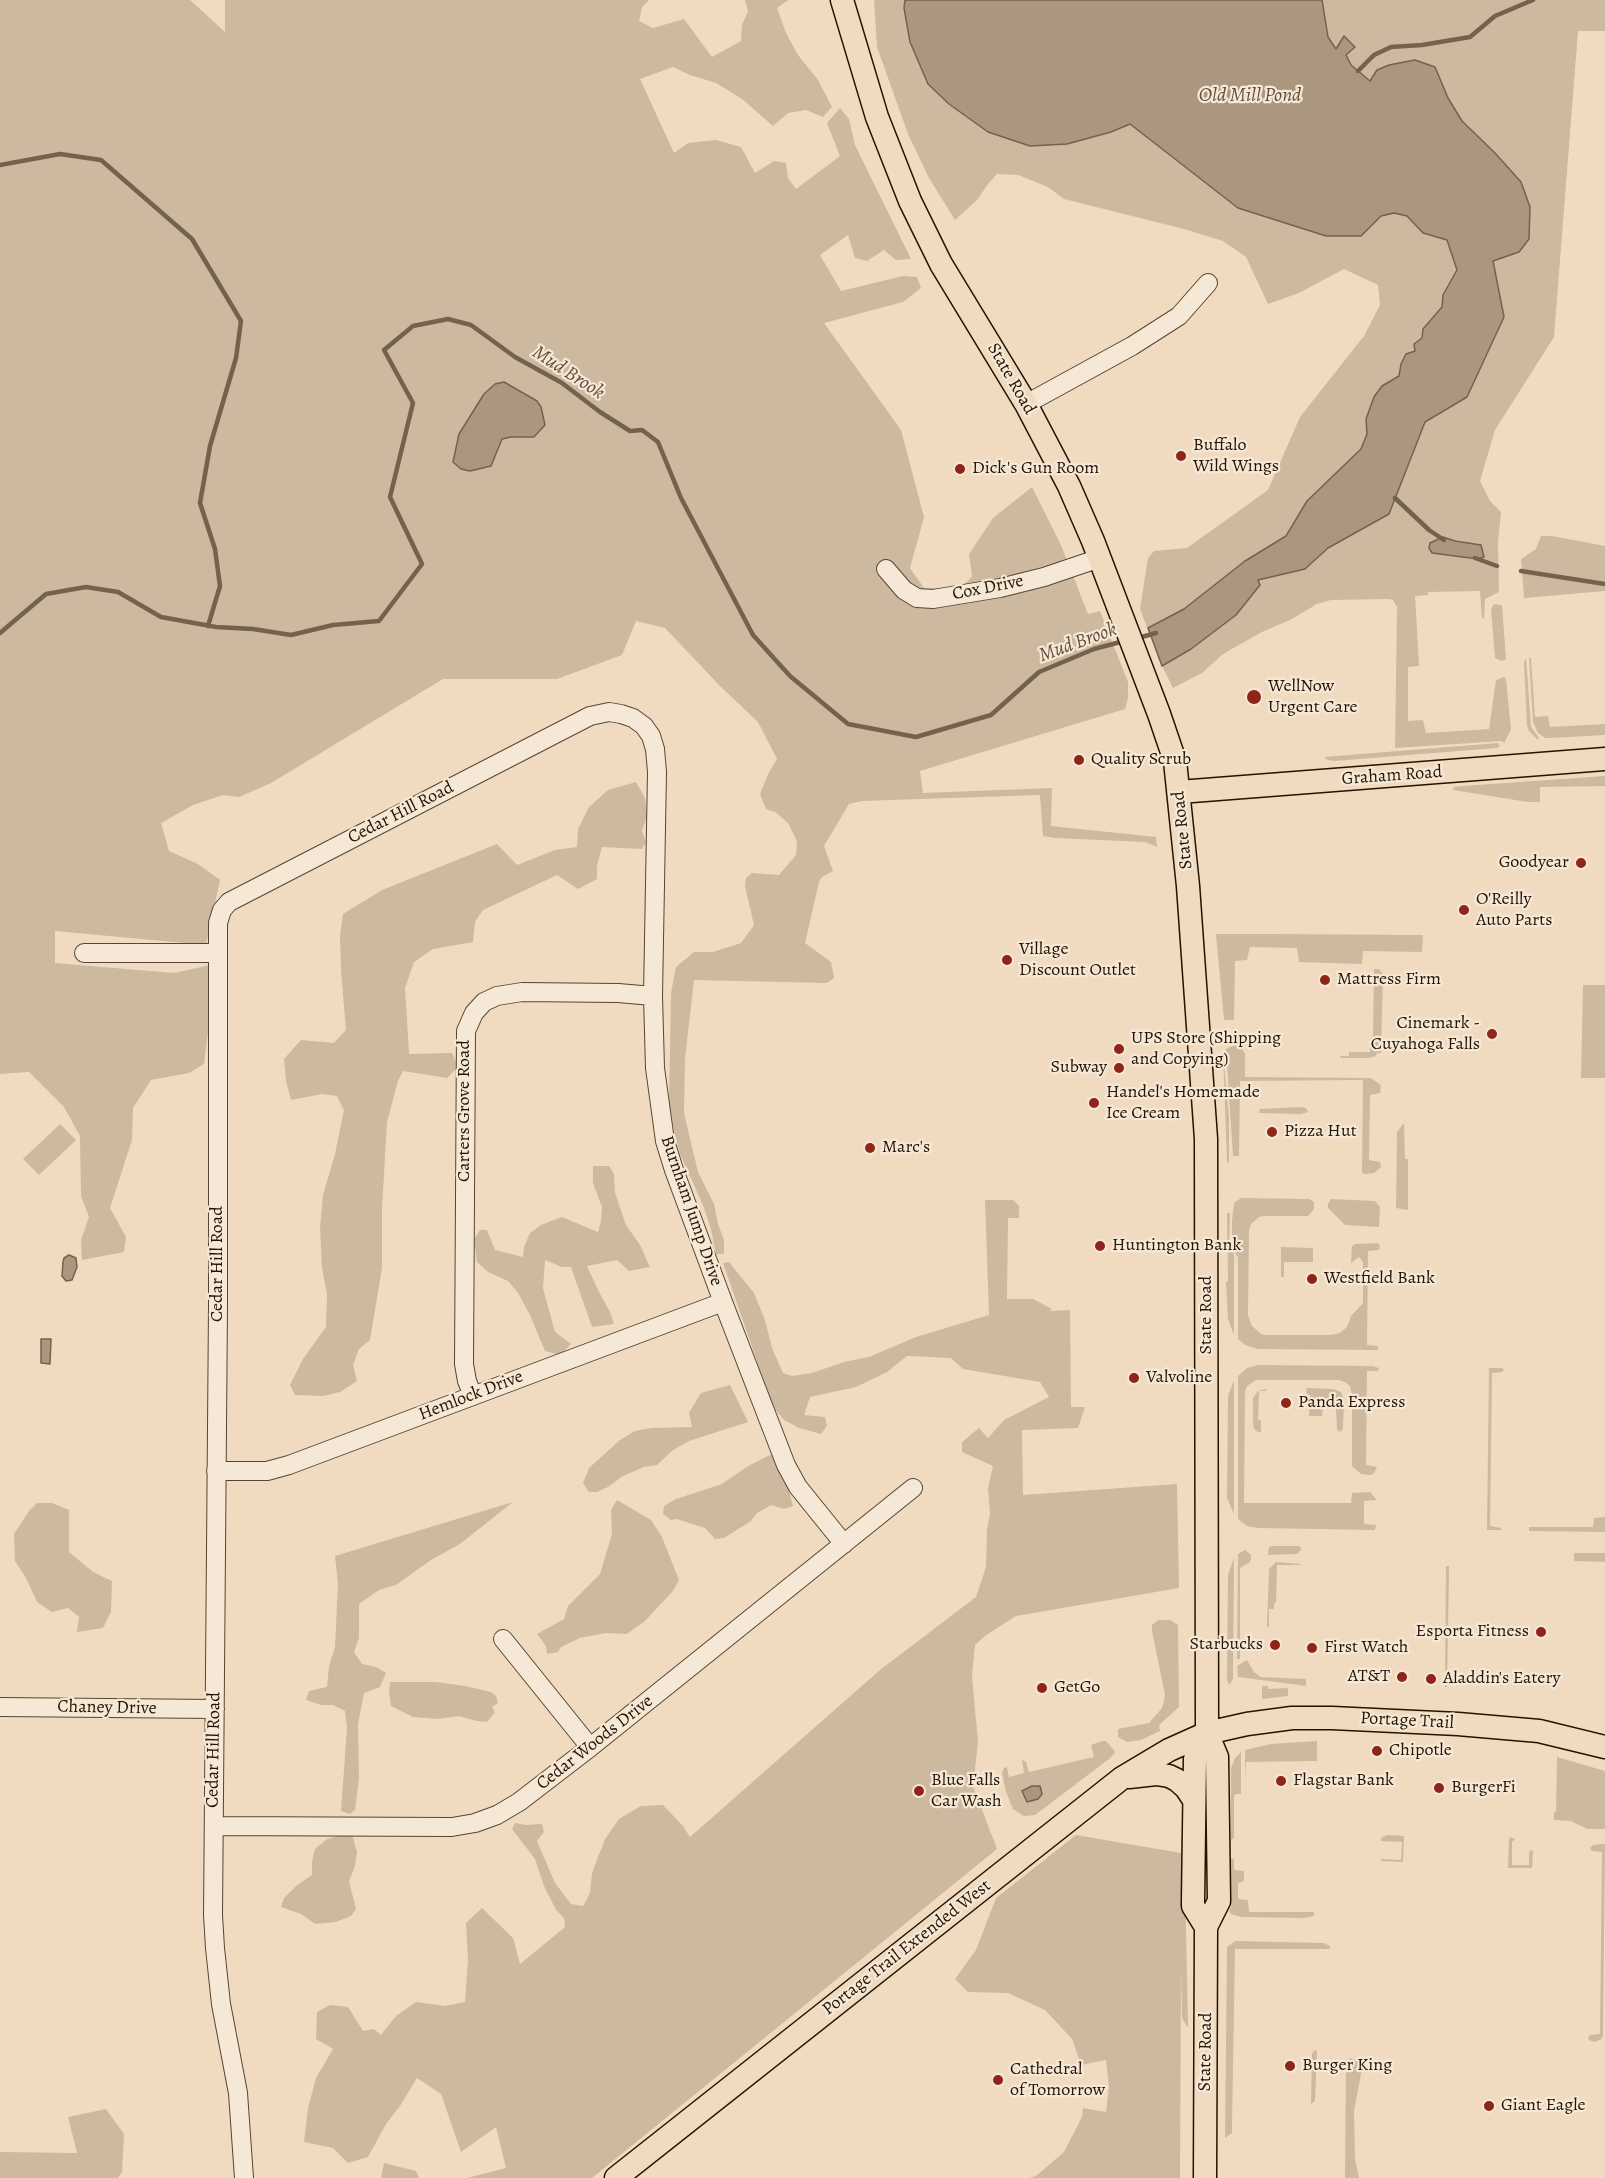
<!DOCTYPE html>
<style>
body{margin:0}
canvas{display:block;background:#f0dbc0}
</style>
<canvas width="1605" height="2178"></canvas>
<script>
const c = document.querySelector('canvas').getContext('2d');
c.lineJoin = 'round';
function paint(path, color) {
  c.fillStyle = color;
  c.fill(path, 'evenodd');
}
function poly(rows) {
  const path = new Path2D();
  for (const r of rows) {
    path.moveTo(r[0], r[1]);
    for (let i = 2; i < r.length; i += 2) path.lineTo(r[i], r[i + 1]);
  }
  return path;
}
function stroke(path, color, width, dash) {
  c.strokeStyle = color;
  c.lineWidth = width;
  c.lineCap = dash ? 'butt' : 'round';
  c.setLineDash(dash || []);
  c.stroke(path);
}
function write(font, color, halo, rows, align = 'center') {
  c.font = font + ' Alegreya,serif';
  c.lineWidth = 4.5;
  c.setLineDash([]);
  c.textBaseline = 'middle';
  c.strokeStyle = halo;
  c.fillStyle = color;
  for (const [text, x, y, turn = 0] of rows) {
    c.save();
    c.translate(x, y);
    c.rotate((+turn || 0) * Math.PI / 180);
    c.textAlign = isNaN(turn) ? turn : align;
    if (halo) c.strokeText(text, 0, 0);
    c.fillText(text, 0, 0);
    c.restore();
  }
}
paint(poly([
 [0,0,190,0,225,32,225,0,649,0,642,7,639,21,653,28,684,19,712,57,741,41,742,25,748,11,745,0,788,0,777,8,786,33,798,55,818,80,832,107,823,117,806,110,788,113,773,126,742,99,716,83,690,75,673,67,640,79,674,153,688,143,716,140,741,147,755,173,774,161,786,163,788,178,796,189,840,156,827,123,840,108,849,119,855,145,911,259,896,260,884,250,867,261,855,258,848,235,820,255,841,291,903,276,917,277,921,288,903,302,824,323,901,430,924,517,910,568,924,588,962,588,972,576,969,554,993,518,1032,487,1061,545,1088,614,1100,611,1128,682,1128,698,1125,709,920,771,923,793,1052,788,1051,826,1156,837,1157,847,1145,842,1055,838,1043,836,1040,795,862,801,849,804,824,846,833,871,822,877,819,882,805,943,831,962,834,978,827,983,694,980,685,1059,684,1113,698,1172,714,1204,718,1224,724,1240,724,1254,716,1254,711,1229,703,1205,680,1154,675,1135,669,1104,671,993,676,967,694,952,713,952,741,943,754,925,745,886,746,878,752,873,779,875,796,855,797,841,788,823,775,812,766,809,760,794,769,772,777,759,758,722,720,686,665,628,636,621,622,655,557,679,443,679,271,783,239,797,223,795,193,805,161,823,169,851,198,864,220,880,206,945,55,931,55,963,174,973,210,965,210,1016,204,1064,189,1073,151,1080,133,1108,132,1140,110,1208,126,1237,124,1252,82,1260,81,1240,89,1217,81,1196,80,1136,64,1107,29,1072,0,1074],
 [874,0,905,0,904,8,988,132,1031,146,1067,144,1111,132,1130,123,1238,208,1327,236,1361,236,1381,216,1394,212,1407,216,1423,233,1447,239,1458,270,1443,295,1442,306,1423,329,1422,338,1416,351,1401,364,1399,376,1382,386,1366,419,1367,434,1361,449,1296,518,1286,536,1246,561,1305,569,1328,548,1389,514,1425,422,1467,397,1504,317,1493,261,1518,252,1521,182,1495,153,1462,121,1448,98,1435,67,1415,60,1389,65,1377,70,1370,81,1351,65,1346,55,1355,46,1344,36,1337,50,1328,37,1322,0,1605,0,1605,31,1578,31,1554,337,1495,430,1480,481,1490,501,1501,512,1498,542,1499,592,1485,599,1484,618,1482,619,1480,591,1428,592,1428,595,1415,596,1419,666,1408,667,1408,721,1423,720,1426,733,1489,729,1496,680,1504,677,1506,679,1511,730,1504,743,1502,741,1395,748,1397,607,1393,600,1389,599,1331,600,1317,604,1292,619,1262,632,1223,654,1202,673,1173,688,1162,666,1140,609,1148,558,1154,551,1187,548,1268,490,1300,417,1364,336,1380,305,1378,285,1344,269,1299,293,1268,304,1246,257,1223,241,1184,229,1064,199,1048,187,1018,175,997,174,988,184,977,200,955,220,929,178,908,134,877,47],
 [1541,536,1552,536,1605,546,1605,591,1524,598,1521,559,1536,549],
 [1494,604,1502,605,1506,659,1502,661,1495,658,1491,609],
 [1526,658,1531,727,1539,738,1538,740,1529,731,1527,725,1524,662],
 [1529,658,1531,658,1535,717,1548,716,1550,727,1605,724,1605,735,1551,738,1545,738,1538,733,1533,722],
 [1498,743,1500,746,1497,748,1446,752,1335,761,1328,760,1324,757],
 [1605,776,1605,786,1540,787,1540,802,1528,802,1453,790,1454,787,1463,786],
 [636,782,645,798,647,816,642,831,646,842,642,849,602,847,597,865,597,879,578,889,557,875,483,910,475,922,473,942,433,949,414,962,405,988,409,1054,452,1053,458,1067,447,1078,403,1071,398,1081,387,1122,382,1209,382,1268,370,1340,359,1349,353,1365,357,1381,340,1392,323,1396,295,1395,290,1385,303,1359,326,1327,327,1295,322,1268,320,1228,323,1195,335,1154,344,1110,337,1096,322,1094,291,1100,286,1081,284,1059,301,1040,334,1043,346,1030,341,971,340,936,343,914,382,890,497,844,517,865,555,850,577,847,578,829,589,807,608,790],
 [1216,934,1269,934,1423,935,1422,952,1363,951,1362,964,1299,962,1297,948,1250,947,1247,960,1235,961,1234,1020,1224,1020],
 [1374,969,1379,969,1383,974,1381,1053,1377,1053,1376,1056,1369,1058,1341,1058,1340,1056,1349,1056,1349,1052,1370,1052,1370,1040,1373,1039],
 [1583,985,1605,985,1605,1078,1581,1078],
 [1235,1045,1242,1048,1245,1054,1245,1077,1371,1078,1378,1083,1381,1086,1380,1093,1370,1095,1369,1160,1380,1162,1381,1167,1374,1173,1364,1174,1362,1172,1363,1080,1240,1081,1239,1156,1233,1156,1226,1049],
 [1223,1053,1229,1118,1229,1164,1227,1161],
 [1300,1107,1306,1108,1308,1112,1301,1114,1259,1113,1260,1109],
 [1404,1123,1405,1159,1408,1159,1408,1210,1396,1208,1397,1132],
 [60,1124,76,1140,39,1175,23,1159],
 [593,1166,609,1166,614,1174,615,1193,626,1225,640,1245,650,1267,629,1271,617,1260,587,1266,598,1290,610,1312,614,1324,592,1327,571,1267,562,1267,545,1260,543,1288,555,1332,571,1344,560,1355,545,1351,530,1315,518,1293,508,1281,488,1272,477,1262,474,1239,480,1230,487,1230,495,1250,523,1257,524,1247,530,1233,541,1225,562,1217,598,1232,601,1221,602,1207,593,1183],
 [1241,1198,1309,1199,1314,1202,1314,1209,1308,1216,1265,1216,1259,1217,1251,1224,1249,1230,1248,1315,1252,1326,1261,1334,1266,1335,1331,1335,1340,1333,1347,1327,1351,1316,1363,1303,1363,1262,1359,1257,1351,1263,1352,1246,1355,1244,1378,1243,1380,1246,1379,1250,1368,1251,1367,1345,1377,1346,1379,1349,1377,1350,1258,1349,1245,1345,1238,1339,1238,1258,1232,1246,1232,1221,1234,1203],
 [1331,1199,1375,1201,1380,1207,1379,1227,1345,1225,1328,1208,1328,1204],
 [985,1200,1013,1200,1019,1206,1019,1218,1008,1218,1007,1299,1033,1299,1052,1309,1050,1311,1070,1310,1071,1407,1085,1407,1078,1428,1022,1430,1023,1495,1177,1484,1179,1588,1016,1616,985,1636,975,1645,972,1676,978,1742,973,1786,997,1849,592,2178,467,2178,506,2168,496,2127,461,2152,441,2094,417,2078,400,2106,386,2124,368,2157,348,2163,333,2148,304,2142,308,2108,316,2078,333,2049,316,2039,317,2012,330,2005,348,2007,363,2031,374,2029,381,2035,396,2016,416,2002,445,2006,465,2002,468,1960,466,1923,482,1908,513,1938,520,1964,565,1927,564,1918,556,1910,544,1886,535,1859,512,1829,515,1823,526,1825,542,1824,544,1832,537,1841,555,1883,571,1904,583,1906,590,1893,592,1873,605,1839,619,1819,641,1806,663,1805,683,1826,690,1837,880,1670,976,1597,986,1567,987,1529,990,1514,988,1488,993,1466,962,1452,962,1442,979,1428,988,1438,1004,1420,1049,1397,1040,1382,963,1369,951,1358,907,1356,887,1372,856,1387,810,1397,804,1415,825,1417,827,1426,821,1434,799,1428,784,1420,773,1407,723,1263,729,1262,754,1293,765,1320,772,1348,783,1373,792,1376,812,1373,844,1362,869,1357,916,1337,989,1315],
 [1227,1213,1230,1213,1229,1247,1234,1254,1234,1335,1228,1319,1226,1282,1228,1281],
 [1281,1247,1313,1248,1313,1262,1284,1262,1284,1277,1281,1277],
 [1258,1365,1372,1366,1379,1368,1378,1371,1367,1371,1366,1465,1377,1467,1374,1473,1371,1475,1361,1474,1352,1466,1352,1395,1350,1386,1345,1382,1339,1380,1256,1380,1247,1386,1245,1392,1244,1503,1351,1503,1352,1493,1370,1492,1377,1500,1364,1501,1364,1524,1376,1525,1375,1530,1258,1528,1247,1526,1238,1519,1238,1376,1247,1368],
 [1489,1368,1502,1368,1504,1370,1502,1372,1492,1373,1490,1526,1501,1528,1501,1530,1487,1530],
 [1234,1380,1234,1514,1227,1498,1228,1396],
 [730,1385,748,1422,689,1441,673,1450,657,1465,644,1467,623,1476,608,1487,597,1492,589,1492,583,1483,589,1468,620,1440,635,1431,651,1428,692,1427,689,1413,701,1393],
 [1306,1388,1333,1389,1341,1392,1344,1400,1343,1428,1341,1432,1337,1430,1336,1409,1323,1409,1322,1416,1309,1416,1310,1395,1307,1394],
 [1266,1389,1266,1391,1259,1391,1258,1420,1261,1420,1261,1432,1258,1432,1254,1429,1253,1424,1253,1398,1258,1391],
 [772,1454,787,1484,793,1506,784,1509,771,1505,757,1513,751,1521,724,1538,715,1539,705,1528,677,1519,671,1520,663,1514,664,1506,676,1499,722,1484,748,1466],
 [617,1500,651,1520,662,1537,679,1580,673,1591,645,1621,627,1634,606,1633,580,1638,561,1647,558,1652,547,1654,546,1646,537,1634,564,1619,568,1606,600,1574,612,1534,611,1510],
 [513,1502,460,1544,431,1560,396,1585,379,1590,359,1604,359,1638,354,1652,362,1664,376,1667,386,1673,380,1687,364,1693,358,1724,359,1779,355,1810,350,1814,341,1811,347,1728,345,1711,333,1705,321,1705,306,1700,309,1691,327,1687,329,1666,335,1647,338,1584,335,1556],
 [37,1503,52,1503,69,1510,69,1552,93,1572,112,1581,111,1612,103,1628,77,1632,79,1617,68,1608,52,1612,37,1602,26,1578,15,1561,14,1534,29,1511],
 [1605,1517,1605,1532,1529,1531,1529,1527,1593,1527,1594,1518],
 [1272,1546,1298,1546,1301,1547,1301,1550,1297,1554,1268,1555,1269,1547],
 [1245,1550,1251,1555,1251,1559,1250,1562,1240,1568,1240,1659,1237,1659,1238,1554],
 [1574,1553,1605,1553,1605,1562,1574,1561],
 [1234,1558,1233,1679,1229,1685,1227,1680,1228,1575],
 [1276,1562,1301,1564,1301,1565,1277,1565,1276,1603,1274,1603,1274,1609,1269,1609,1269,1627,1267,1627,1269,1569],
 [1446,1566,1449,1566,1449,1572,1447,1687,1445,1687],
 [1158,1620,1170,1620,1178,1625,1179,1707,1159,1725,1160,1731,1141,1740,1127,1742,1118,1737,1118,1729,1149,1723,1162,1708,1164,1701,1165,1695,1152,1631,1152,1625],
 [1247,1660,1254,1672,1261,1677,1306,1679,1306,1686,1238,1677,1237,1666],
 [390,1682,436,1682,465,1686,491,1692,496,1696,498,1703,492,1707,495,1712,487,1722,477,1721,459,1716,438,1719,413,1717,391,1706,389,1692],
 [1262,1686,1268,1686,1268,1689,1288,1688,1288,1696,1262,1699],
 [1102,1741,1106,1741,1114,1750,1115,1753,1109,1759,1035,1815,1024,1816,1013,1809,1006,1792,1002,1773,1004,1768,1007,1767,1009,1777,1024,1773,1022,1760,1026,1762,1029,1772,1094,1757,1091,1745],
 [1317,1741,1317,1761,1246,1762,1245,1780,1245,1750,1271,1744],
 [1241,1752,1241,1794,1235,1794,1234,1799,1234,1838,1231,1840,1231,1768,1235,1758],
 [1557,1757,1605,1771,1605,1829,1587,1829,1571,1821,1554,1820,1554,1812,1556,1812],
 [342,1835,352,1835,357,1852,355,1866,349,1881,356,1909,351,1916,336,1922,315,1924,301,1914,281,1907,284,1898,296,1886,312,1875,312,1861,315,1849,327,1839],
 [1076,1835,1181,1853,1181,1837,1184,1836,1188,2023,1188,2028,1182,2018,1181,1964,1180,2178,1029,2178,1036,2176,1064,2152,1082,2117,1083,2108,1106,2112,1109,2087,1106,2060,1081,2065,1072,2039,1045,2010,1008,1993,968,1992,955,1979,976,1950,996,1898],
 [1387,1835,1404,1836,1403,1862,1380,1861,1382,1859,1401,1860,1402,1842,1381,1841,1381,1838],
 [1511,1837,1515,1839,1512,1842,1512,1865,1529,1865,1529,1852,1532,1850,1533,1851,1532,1868,1508,1868,1509,1839],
 [1605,1844,1603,2036,1601,2039,1595,2042,1589,2040,1588,2038,1590,2035,1600,2034,1602,1852,1592,1851,1590,1848,1593,1845],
 [1231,1858,1234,1859,1234,1870,1244,1871,1244,1881,1238,1883,1238,1899,1248,1900,1249,1912,1314,1912,1314,1916,1304,1918,1241,1917,1231,1914,1229,1911,1231,1907],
 [1235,1941,1324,1943,1330,1946,1330,1949,1235,1949,1232,2126,1232,2133,1225,2138,1227,1947],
 [1315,2050,1317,2051,1315,2101,1311,2104,1312,2053],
 [1351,2058,1361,2064,1362,2069,1354,2111,1355,2159,1359,2178,1345,2178,1346,2061],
 [106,2109,124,2134,122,2172,118,2178,0,2178,0,2152,77,2153,68,2117],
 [384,2163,416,2171,419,2178,381,2178]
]), '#cdb9a0');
const water = poly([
 [905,0,1322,0,1328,37,1336,49,1344,36,1355,47,1346,55,1351,65,1370,81,1377,70,1389,65,1415,60,1435,67,1448,98,1462,121,1495,153,1521,182,1530,207,1529,239,1519,252,1493,261,1504,317,1467,397,1425,422,1389,514,1328,548,1305,569,1258,580,1260,585,1236,615,1191,649,1162,666,1148,628,1184,609,1245,561,1286,536,1307,501,1361,449,1367,434,1366,419,1374,397,1382,386,1399,376,1401,364,1406,354,1415,351,1414,344,1422,338,1423,329,1442,307,1443,295,1457,270,1447,240,1423,233,1407,216,1394,213,1381,216,1361,236,1326,236,1238,208,1130,124,1111,132,1067,144,1030,146,988,132,949,104,928,84,910,42,904,8,905,0],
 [504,382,537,401,541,407,545,425,534,437,511,437,502,439,491,466,470,471,461,469,453,462,459,434,484,394,495,384,504,382],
 [1443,537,1455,541,1481,545,1484,557,1478,559,1432,553,1429,548,1430,543,1443,537],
 [69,1255,76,1258,77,1267,72,1280,66,1281,62,1276,63,1262,64,1258,69,1255],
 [41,1339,51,1339,50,1364,41,1363,41,1339],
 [1032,1786,1040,1786,1042,1794,1038,1799,1027,1802,1022,1791,1032,1786]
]);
paint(water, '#ab977f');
stroke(water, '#75624d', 1.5);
stroke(poly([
 [1358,71,1374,55,1391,47,1422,45,1470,37,1495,16,1533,0],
 [0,165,60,154,101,160,192,239,241,321,236,358,210,446,200,503,215,549,220,586,208,626],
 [1395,498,1429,530,1444,540],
 [1475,558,1497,566],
 [1521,571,1605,584],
 [0,633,46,594,86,587,118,592,161,617,216,627,253,629,291,635,333,625,379,621,422,564,390,497,413,403,384,350,413,326,448,319,471,325,515,357,562,383,600,412,630,431,642,430,658,442,681,498,753,635,790,676,848,724,916,737,991,715,1039,672,1094,649,1124,641],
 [1138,638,1156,633]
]), '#75624d', 4.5);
const minor = poly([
 [1026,404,1132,346,1179,316,1208,283],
 [886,569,904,590,917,598,933,599,1000,588,1044,577,1100,558],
 [84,953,218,953],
 [473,1396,467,1381,464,1364,466,1031,474,1013,484,1002,497,996,522,992,618,993,653,996],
 [216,1471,267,1471,289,1465,723,1302],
 [503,1639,590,1747],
 [0,1707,215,1709],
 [214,1826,452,1827,475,1823,497,1815,519,1802,588,1749,913,1488],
 [244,2178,238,2093,221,2004,215,1948,213,1915,218,1306,218,923,222,910,229,902,590,716,609,712,621,714,633,718,644,726,651,736,655,749,657,772,653,996,655,1068,665,1141,674,1170,723,1302,786,1465,798,1487,844,1544]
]);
const major = poly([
 [842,0,877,117,910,201,941,264,1026,404,1069,486,1093,541,1159,714,1175,761,1188,886,1206,1139,1207,1733,1217,1757,1219,1901,1206,1927,1205,2178],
 [1179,792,1605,759],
 [1129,1777,1156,1774,1169,1776,1177,1780,1186,1788,1194,1800],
 [1206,1927,1193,1906,1193,1901,1195,1759,1207,1733],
 [616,2178,1122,1778,1169,1750,1207,1733,1247,1724,1292,1718,1332,1718,1458,1724,1539,1731,1605,1747]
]);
stroke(minor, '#574531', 20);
stroke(major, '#241301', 25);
stroke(minor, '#f5e8d6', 18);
stroke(major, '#f0dbc0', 22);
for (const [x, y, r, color] of [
 [1181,456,6,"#8f2418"],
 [960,469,6,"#8f2418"],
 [1254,697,8,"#8f2418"],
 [1079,760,6,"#8f2418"],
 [1581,863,6,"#8f2418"],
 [1464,910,6,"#8f2418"],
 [1007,960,6,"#8f2418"],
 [1325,980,6,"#8f2418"],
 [1492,1034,6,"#8f2418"],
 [1119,1049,6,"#8f2418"],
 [1119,1068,6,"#8f2418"],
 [1094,1103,6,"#8f2418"],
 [1272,1132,6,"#8f2418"],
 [870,1148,6,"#8f2418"],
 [1100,1246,6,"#8f2418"],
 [1312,1279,6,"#8f2418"],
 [1134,1378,6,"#8f2418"],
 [1286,1403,6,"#8f2418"],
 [1541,1632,6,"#8f2418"],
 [1275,1645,6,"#8f2418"],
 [1312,1648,6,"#8f2418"],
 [1402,1677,6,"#8f2418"],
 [1431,1679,6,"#8f2418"],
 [1042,1688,6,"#8f2418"],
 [1377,1751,6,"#8f2418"],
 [1281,1781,6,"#8f2418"],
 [1439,1788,6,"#8f2418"],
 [919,1791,6,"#8f2418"],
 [1290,2066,6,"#8f2418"],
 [998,2080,6,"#8f2418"],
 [1489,2106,6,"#8f2418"]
]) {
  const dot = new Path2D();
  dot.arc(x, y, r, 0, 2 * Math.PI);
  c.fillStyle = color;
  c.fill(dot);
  stroke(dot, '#f5e8d6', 2);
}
write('18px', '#241301', '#f5e8d6', [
 ["State Road",1011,379,60],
 ["Cox Drive",988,588,-11],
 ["Graham Road",1392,776,-4],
 ["Cedar Hill Road",401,813,-27],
 ["State Road",1183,830,-96],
 ["Carters Grove Road",465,1111,-90],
 ["Burnham Jump Drive",691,1211,71],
 ["Cedar Hill Road",218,1264,-90],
 ["State Road",1207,1315,-90],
 ["Hemlock Drive",471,1396,-21],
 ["Chaney Drive",107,1708,1],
 ["Portage Trail",1407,1721,3],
 ["Cedar Woods Drive",595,1743,-38],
 ["Cedar Hill Road",214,1750,-89],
 ["Portage Trail Extended West",907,1948,-38],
 ["State Road",1206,2052,-89]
]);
write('18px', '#241301', '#f5e8d6', [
 ["Buffalo",1193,446],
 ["Wild Wings",1193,467],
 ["Dick's Gun Room",972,469],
 ["WellNow",1268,687],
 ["Urgent Care",1268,708],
 ["Quality Scrub",1091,760],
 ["Goodyear",1569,863,"right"],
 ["O'Reilly",1476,900],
 ["Auto Parts",1476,921],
 ["Village",1019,950],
 ["Discount Outlet",1019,971],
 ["Mattress Firm",1337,980],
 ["Cinemark -",1480,1024,"right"],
 ["Cuyahoga Falls",1480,1045,"right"],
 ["UPS Store (Shipping",1131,1039],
 ["and Copying)",1131,1060],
 ["Subway",1107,1068,"right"],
 ["Handel's Homemade",1106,1093],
 ["Ice Cream",1106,1114],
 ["Pizza Hut",1284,1132],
 ["Marc's",882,1148],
 ["Huntington Bank",1112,1246],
 ["Westfield Bank",1324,1279],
 ["Valvoline",1146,1378],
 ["Panda Express",1298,1403],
 ["Esporta Fitness",1529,1632,"right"],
 ["Starbucks",1263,1645,"right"],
 ["First Watch",1324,1648],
 ["AT&T",1390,1677,"right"],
 ["Aladdin's Eatery",1443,1679],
 ["GetGo",1054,1688],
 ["Chipotle",1389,1751],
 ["Blue Falls",931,1781],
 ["Car Wash",931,1802],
 ["Flagstar Bank",1293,1781],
 ["BurgerFi",1451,1788],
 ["Burger King",1302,2066],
 ["Cathedral",1010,2070],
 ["of Tomorrow",1010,2091],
 ["Giant Eagle",1501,2106]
], 'left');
write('italic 20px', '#614e3a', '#f5e8d6', [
 ["Old Mill Pond",1250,96],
 ["Mud Brook",568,373,33],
 ["Mud Brook",1078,643,-20]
]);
</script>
